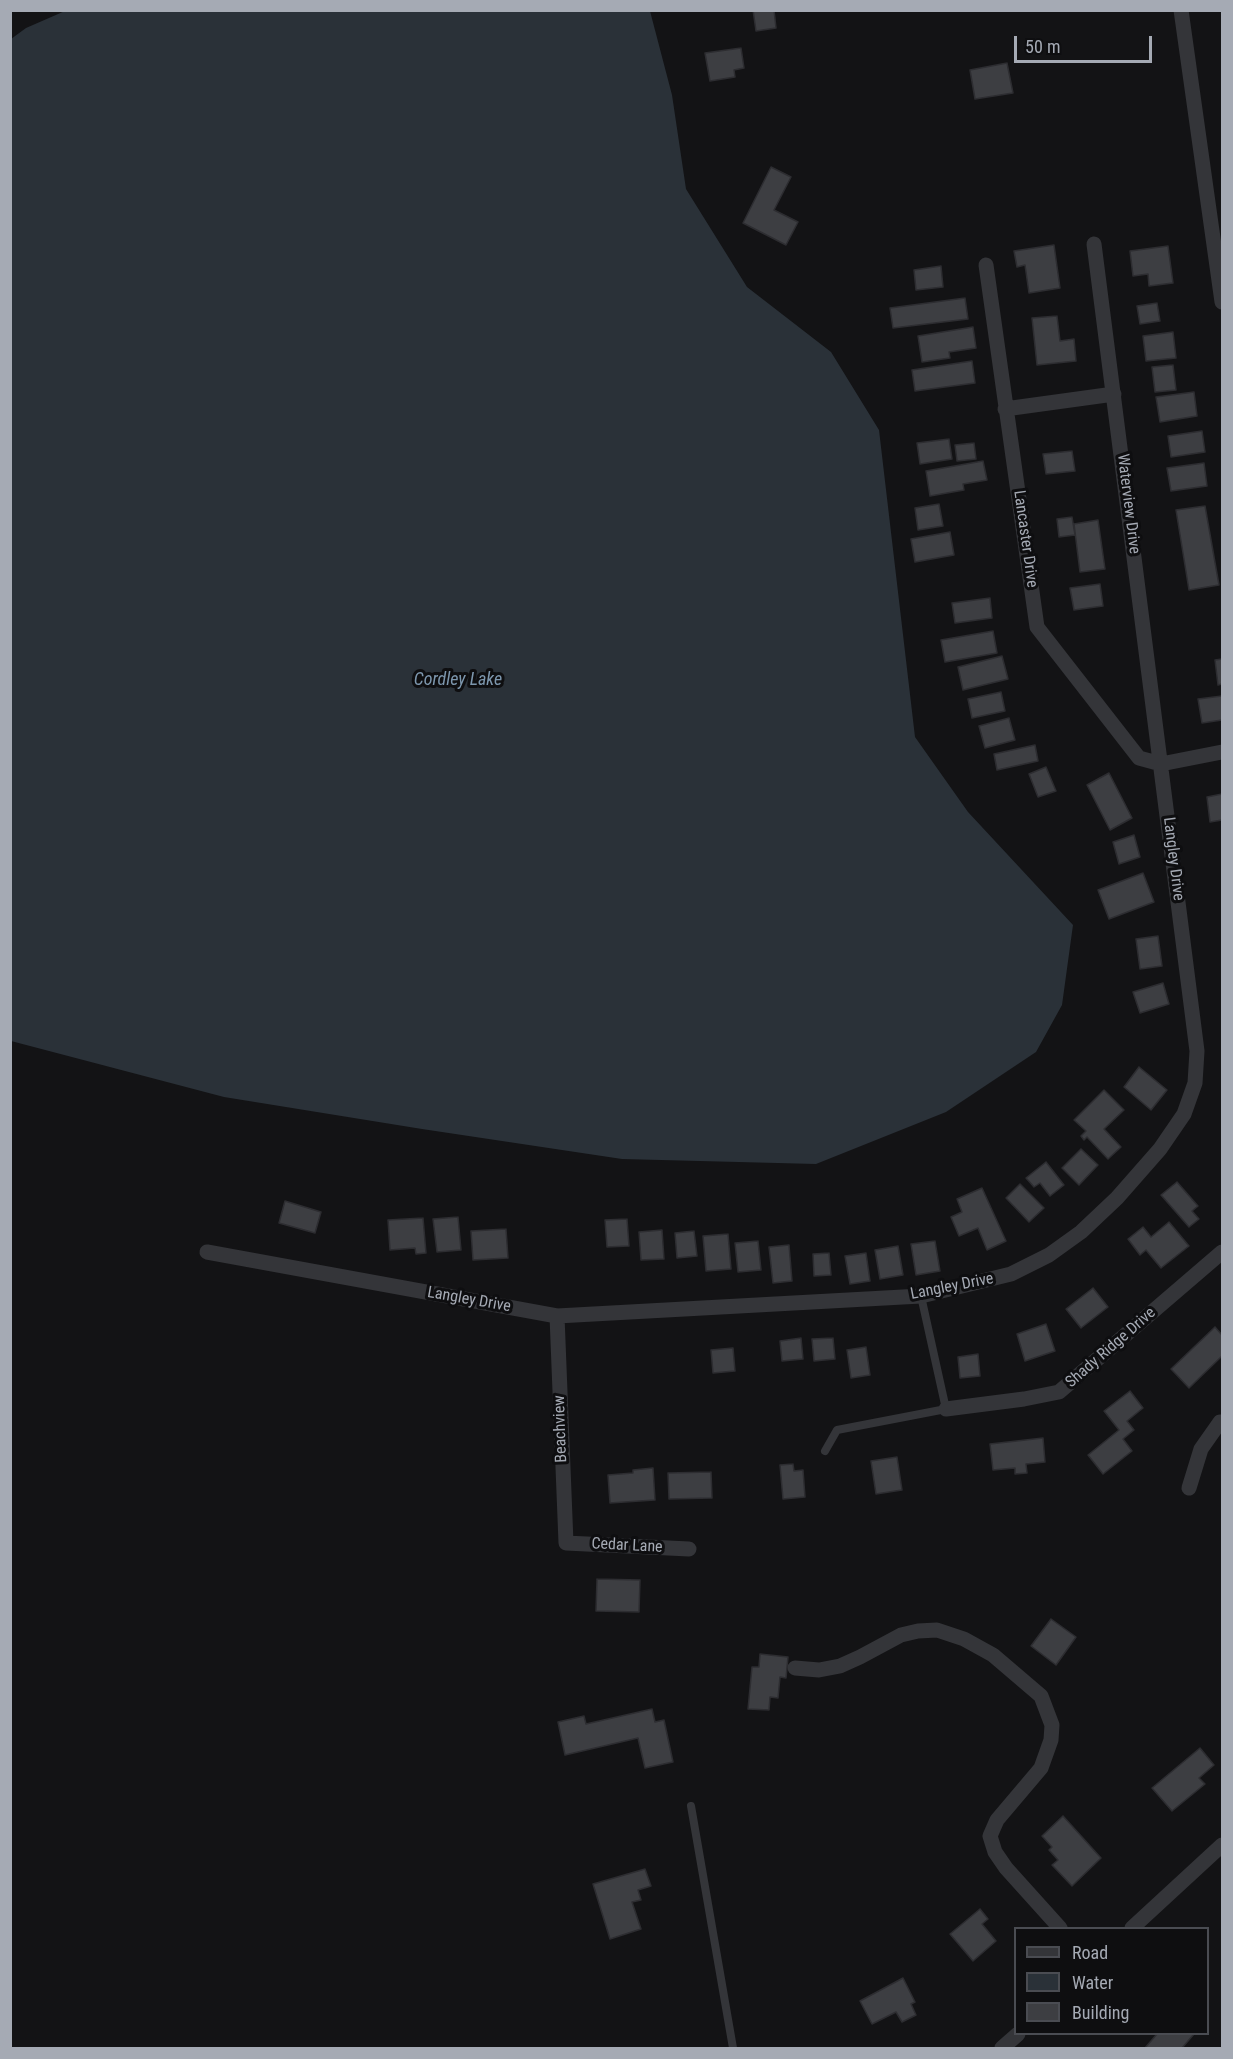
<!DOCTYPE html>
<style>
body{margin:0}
#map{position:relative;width:1233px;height:2059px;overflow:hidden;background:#131315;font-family:"Roboto Condensed",sans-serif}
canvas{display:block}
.frame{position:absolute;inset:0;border:12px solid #a5aab4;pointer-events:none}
.legend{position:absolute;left:1014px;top:1927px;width:195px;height:108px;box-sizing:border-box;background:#0e0e10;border:2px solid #4a4c52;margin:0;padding:8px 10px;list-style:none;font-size:18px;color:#a5aab4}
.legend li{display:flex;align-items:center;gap:12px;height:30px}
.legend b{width:30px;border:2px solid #4a4c52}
.scale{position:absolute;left:1014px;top:36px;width:138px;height:27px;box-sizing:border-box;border:3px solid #a5aab4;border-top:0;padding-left:8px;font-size:18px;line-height:21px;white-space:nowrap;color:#a5aab4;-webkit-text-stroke:4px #0e0e10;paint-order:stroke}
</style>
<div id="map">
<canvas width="1233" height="2059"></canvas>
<div class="frame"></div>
<ul class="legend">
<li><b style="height:8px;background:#343539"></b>Road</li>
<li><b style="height:16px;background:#2a3138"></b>Water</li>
<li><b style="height:16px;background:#3d3e42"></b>Building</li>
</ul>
<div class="scale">50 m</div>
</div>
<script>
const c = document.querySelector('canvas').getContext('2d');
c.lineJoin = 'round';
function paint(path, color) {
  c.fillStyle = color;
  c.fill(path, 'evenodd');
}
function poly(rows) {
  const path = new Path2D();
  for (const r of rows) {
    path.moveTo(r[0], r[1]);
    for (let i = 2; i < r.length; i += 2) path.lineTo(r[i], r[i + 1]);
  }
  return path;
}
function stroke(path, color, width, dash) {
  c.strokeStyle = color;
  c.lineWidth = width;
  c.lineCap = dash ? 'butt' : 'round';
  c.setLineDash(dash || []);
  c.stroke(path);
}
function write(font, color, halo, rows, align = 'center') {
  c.font = font + ' "Roboto Condensed",sans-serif';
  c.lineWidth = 6;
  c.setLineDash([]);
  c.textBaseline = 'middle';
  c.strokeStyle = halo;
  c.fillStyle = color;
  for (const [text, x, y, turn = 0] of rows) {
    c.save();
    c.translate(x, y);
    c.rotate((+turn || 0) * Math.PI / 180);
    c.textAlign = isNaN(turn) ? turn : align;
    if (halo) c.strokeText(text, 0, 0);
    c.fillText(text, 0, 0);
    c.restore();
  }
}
paint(poly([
 [65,11,650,11,672,95,686,189,747,287,831,352,879,430,915,737,968,812,1073,925,1062,1005,1036,1052,946,1112,816,1164,622,1159,422,1129,224,1097,11,1041,11,39,26,28]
]), '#2a3138');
const building = poly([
 [753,10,774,10,776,28,756,31,753,10],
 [741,48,744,68,734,70,735,77,710,81,705,53,741,48],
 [1007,63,1013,93,975,99,970,70,1007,63],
 [771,167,791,177,774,210,798,222,786,245,743,223,771,167],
 [1054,245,1060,288,1029,293,1025,265,1017,267,1014,251,1054,245],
 [1168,246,1173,283,1149,286,1148,274,1133,276,1130,251,1168,246],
 [941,266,943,287,916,290,914,270,941,266],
 [965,298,968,319,893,328,890,308,965,298],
 [1157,303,1160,321,1140,324,1137,306,1157,303],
 [1057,316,1060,341,1074,339,1076,361,1037,365,1032,318,1057,316],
 [973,327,976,348,949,352,950,358,922,362,918,336,973,327],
 [1173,332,1176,358,1146,361,1143,336,1173,332],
 [972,361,975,383,915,391,912,370,972,361],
 [1173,365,1176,390,1155,392,1152,367,1173,365],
 [1194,392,1197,416,1160,422,1156,397,1194,392],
 [1202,431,1205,452,1171,457,1168,436,1202,431],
 [949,439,952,459,920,464,917,443,949,439],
 [974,443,976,459,957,461,955,445,974,443],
 [1072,451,1075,471,1046,474,1043,454,1072,451],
 [983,461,987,480,963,484,964,490,930,496,926,471,983,461],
 [1204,463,1207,486,1171,491,1167,468,1204,463],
 [939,504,943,526,918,530,915,508,939,504],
 [1205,506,1219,585,1189,590,1176,510,1205,506],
 [1072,517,1075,535,1059,537,1057,519,1072,517],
 [1098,520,1105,569,1080,572,1074,524,1098,520],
 [950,532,954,555,915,562,911,539,950,532],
 [1100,584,1103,606,1074,610,1070,588,1100,584],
 [990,598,992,618,955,623,952,603,990,598],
 [993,631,997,653,945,662,941,640,993,631],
 [1002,656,1008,679,963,690,958,667,1002,656],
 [1222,659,1222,684,1218,685,1215,660,1222,659],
 [1001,692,1005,711,972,718,968,699,1001,692],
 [1222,696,1222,720,1202,723,1198,699,1222,696],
 [1009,718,1015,740,985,748,979,726,1009,718],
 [1035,745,1038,761,997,770,994,754,1035,745],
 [1046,767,1056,791,1038,797,1029,774,1046,767],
 [1109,773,1132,818,1110,830,1087,785,1109,773],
 [1222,794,1222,820,1210,822,1207,797,1222,794],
 [1134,835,1140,857,1119,864,1113,842,1134,835],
 [1143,873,1154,902,1109,919,1098,890,1143,873],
 [1158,936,1162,966,1140,969,1136,939,1158,936],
 [1163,983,1169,1004,1140,1013,1133,992,1163,983],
 [1139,1067,1167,1090,1151,1110,1124,1087,1139,1067],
 [1104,1090,1124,1110,1104,1129,1121,1147,1108,1159,1087,1137,1084,1140,1081,1136,1086,1131,1074,1120,1104,1090],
 [1081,1149,1098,1165,1079,1185,1062,1168,1081,1149],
 [1046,1162,1064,1185,1050,1196,1040,1183,1034,1187,1026,1178,1046,1162],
 [1177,1182,1198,1206,1192,1211,1199,1219,1189,1227,1161,1195,1177,1182],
 [1020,1184,1044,1208,1029,1222,1006,1198,1020,1184],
 [982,1188,1006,1241,987,1250,978,1228,959,1236,951,1217,962,1212,957,1199,982,1188],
 [285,1201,321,1212,315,1233,279,1223,285,1201],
 [458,1217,461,1250,437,1252,433,1219,458,1217],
 [423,1218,426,1253,416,1254,415,1248,390,1250,388,1220,423,1218],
 [627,1219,629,1246,607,1247,605,1220,627,1219],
 [1169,1222,1189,1246,1161,1268,1146,1250,1140,1255,1128,1239,1143,1227,1151,1237,1169,1222],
 [506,1229,508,1258,473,1260,471,1231,506,1229],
 [662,1230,664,1259,641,1260,639,1232,662,1230],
 [694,1231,697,1256,677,1258,675,1233,694,1231],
 [728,1234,731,1269,706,1271,703,1236,728,1234],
 [758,1241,761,1270,738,1272,735,1243,758,1241],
 [935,1241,940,1271,916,1275,911,1244,935,1241],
 [789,1245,792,1281,773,1283,769,1247,789,1245],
 [898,1246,903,1275,880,1279,875,1250,898,1246],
 [829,1253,831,1275,814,1276,813,1254,829,1253],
 [866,1253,870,1281,850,1284,845,1256,866,1253],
 [1093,1288,1108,1307,1081,1328,1066,1309,1093,1288],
 [1046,1324,1055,1351,1025,1361,1017,1334,1046,1324],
 [1215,1327,1222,1335,1222,1356,1189,1388,1171,1369,1215,1327],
 [801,1338,803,1359,782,1361,780,1341,801,1338],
 [833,1338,835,1359,814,1361,812,1339,833,1338],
 [866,1347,870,1375,851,1378,847,1350,866,1347],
 [733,1348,735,1371,713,1373,711,1350,733,1348],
 [978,1354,980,1376,960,1378,958,1357,978,1354],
 [1130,1391,1143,1408,1127,1421,1134,1430,1123,1439,1132,1451,1103,1474,1088,1455,1119,1430,1104,1411,1130,1391],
 [1043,1438,1045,1462,1026,1464,1027,1473,1015,1474,1015,1468,993,1470,990,1444,1043,1438],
 [897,1457,902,1490,876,1494,871,1461,897,1457],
 [793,1464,794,1471,803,1470,805,1497,783,1499,780,1465,793,1464],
 [653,1468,655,1500,610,1503,608,1475,633,1473,633,1470,653,1468],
 [711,1472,712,1498,669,1499,668,1473,711,1472],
 [597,1579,640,1580,639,1612,596,1611,597,1579],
 [1051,1619,1076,1637,1056,1665,1031,1646,1051,1619],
 [760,1654,788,1657,786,1678,780,1677,778,1698,770,1697,769,1710,748,1709,752,1667,759,1667,760,1654],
 [652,1709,655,1722,664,1720,673,1762,645,1768,638,1738,565,1755,558,1722,584,1716,586,1724,652,1709],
 [1200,1748,1214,1765,1199,1778,1205,1784,1172,1811,1152,1788,1200,1748],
 [1063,1816,1101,1858,1072,1886,1052,1865,1058,1860,1049,1850,1052,1847,1042,1836,1063,1816],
 [645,1869,651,1886,638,1890,641,1900,632,1902,641,1929,610,1939,593,1884,645,1869],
 [980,1909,988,1919,982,1924,996,1941,973,1961,950,1934,980,1909],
 [903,1978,915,2002,911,2004,916,2015,902,2022,896,2012,872,2024,860,2001,903,1978],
 [1157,2034,1194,2034,1182,2048,1145,2048,1157,2034]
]);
paint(building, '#3d3e42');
stroke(building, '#2d2d31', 1.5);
stroke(poly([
 [825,1451,837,1430,946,1409,921,1296],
 [691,1806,733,2048]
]), '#343539', 8);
stroke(poly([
 [1181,10,1222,302],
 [986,265,1037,627,1139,758,1161,764,1222,752],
 [1005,409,1114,394],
 [207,1252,557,1316,921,1296,1011,1274,1049,1255,1081,1232,1117,1198,1160,1149,1184,1114,1195,1083,1197,1051,1094,244],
 [557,1316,566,1543,689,1549],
 [946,1409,1024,1399,1059,1392,1222,1252],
 [1189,1488,1201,1449,1220,1422,1222,1422],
 [795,1668,819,1670,840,1666,860,1657,901,1635,918,1631,937,1630,964,1639,993,1655,1041,1696,1052,1725,1051,1740,1041,1768,997,1820,990,1836,995,1852,1006,1868,1060,1928],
 [1132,1928,1222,1845],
 [1002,2048,1018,2034]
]), '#343539', 15);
write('16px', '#a5aab4', '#0e0e10', [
 ["Waterview Drive",1128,504,83],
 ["Lancaster Drive",1025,539,82],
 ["Langley Drive",1173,859,83],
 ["Langley Drive",952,1287,-11],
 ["Langley Drive",469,1300,10],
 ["Shady Ridge Drive",1111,1348,-41],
 ["Beachview",561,1429,-92],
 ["Cedar Lane",627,1546,3]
]);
write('italic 18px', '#7d97ae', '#0e0e10', [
 ["Cordley Lake",458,680]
]);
</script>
